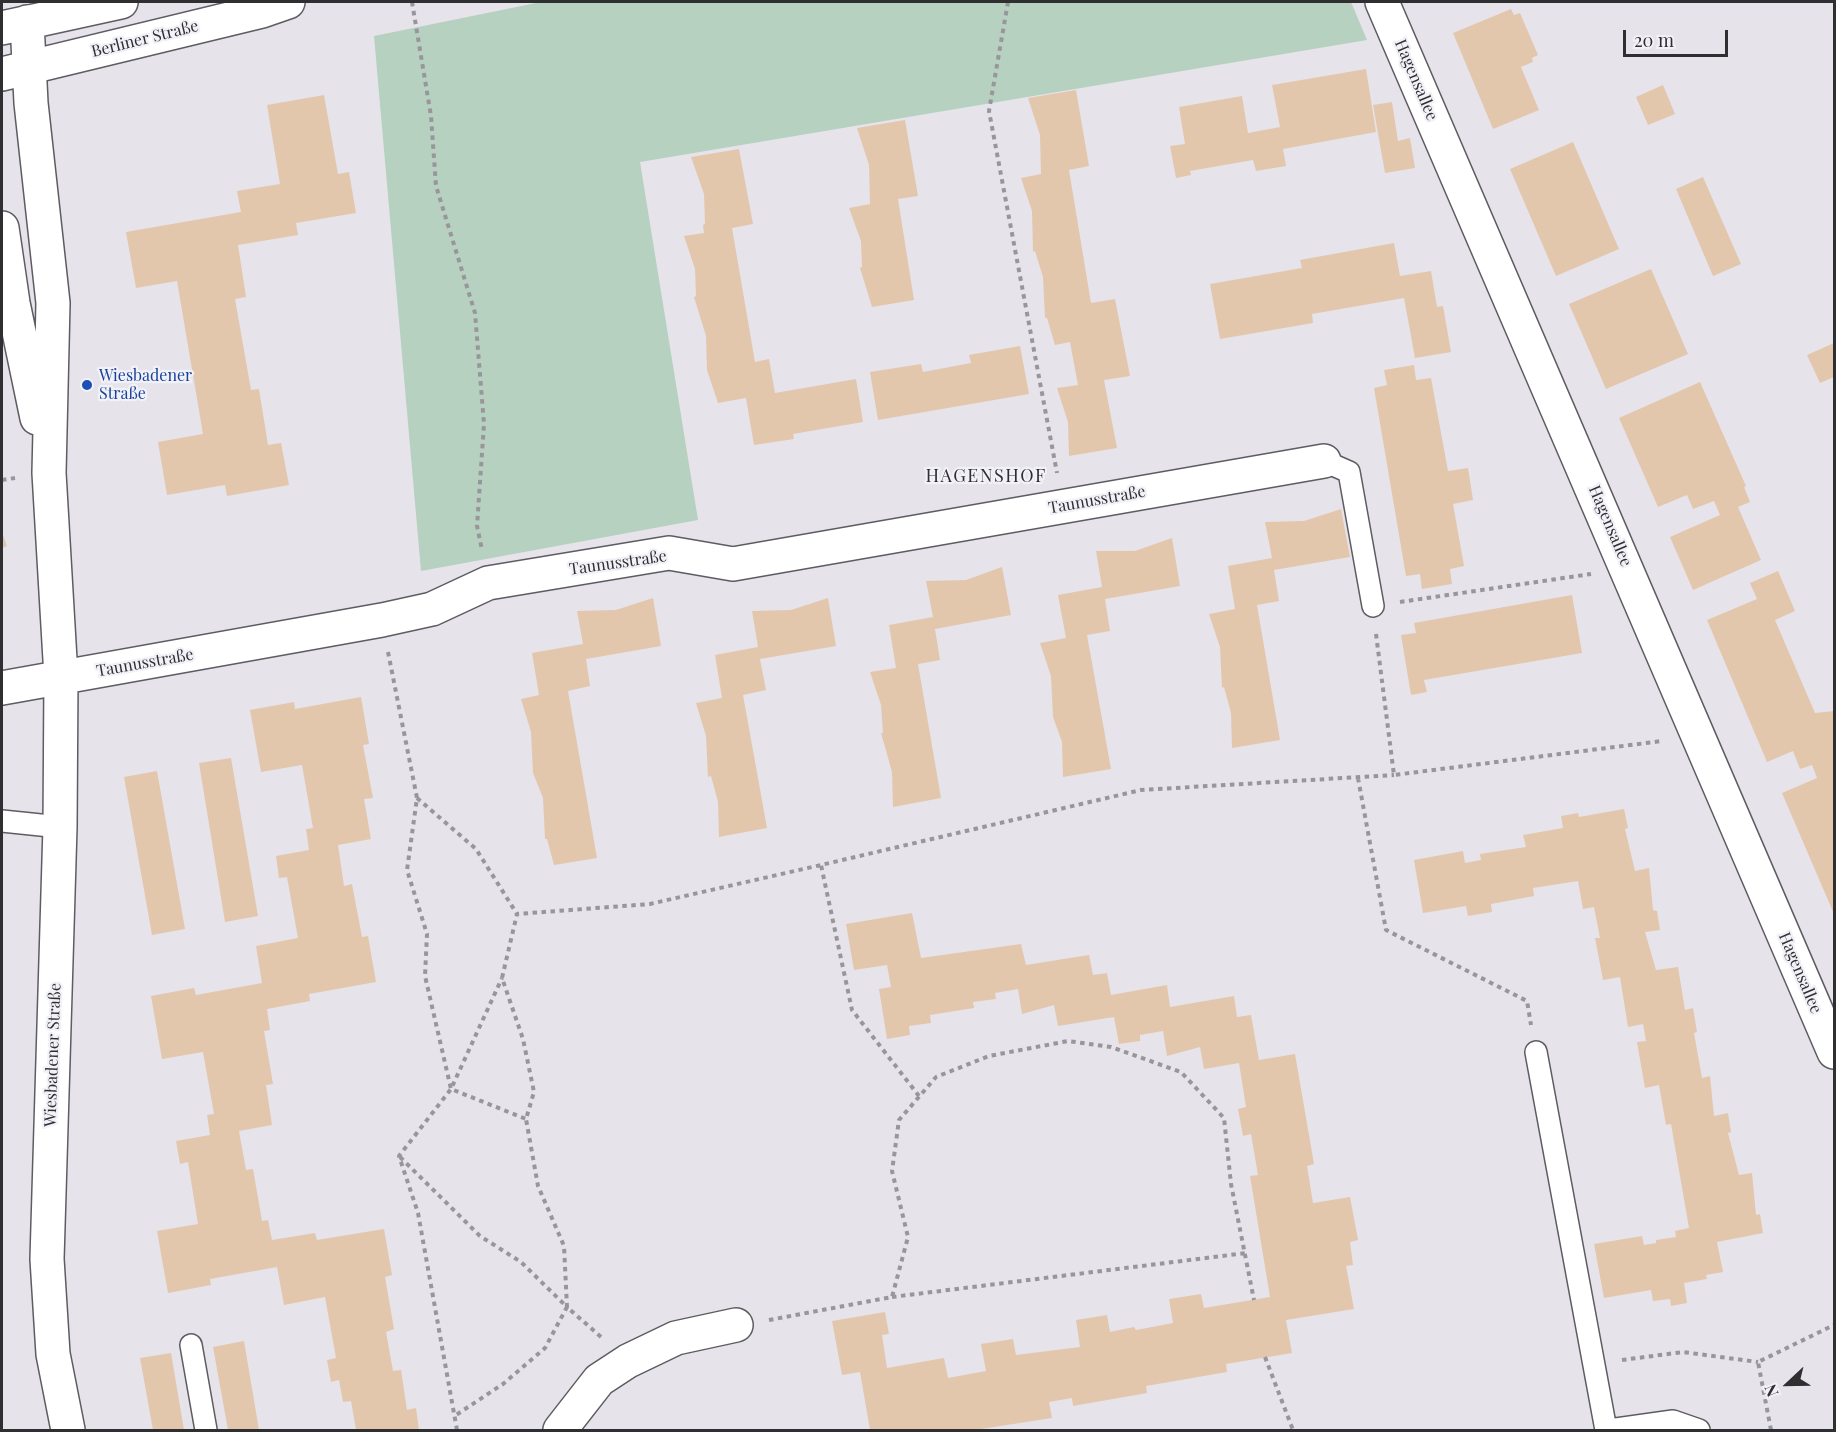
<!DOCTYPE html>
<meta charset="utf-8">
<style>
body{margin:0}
#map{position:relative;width:1836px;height:1432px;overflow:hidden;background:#e6e3eb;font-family:"Playfair Display",serif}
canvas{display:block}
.frame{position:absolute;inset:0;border:3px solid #2f2e31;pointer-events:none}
.north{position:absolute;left:1758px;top:1354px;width:60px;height:60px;-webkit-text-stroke:4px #f3f1f8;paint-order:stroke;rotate:248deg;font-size:16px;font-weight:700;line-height:24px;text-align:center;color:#2f2e31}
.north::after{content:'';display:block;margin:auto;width:21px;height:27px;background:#2f2e31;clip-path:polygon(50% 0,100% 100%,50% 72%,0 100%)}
.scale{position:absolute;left:1623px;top:30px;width:105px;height:27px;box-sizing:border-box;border:3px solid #2f2e31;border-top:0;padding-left:8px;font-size:18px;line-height:21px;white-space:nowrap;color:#2f2e31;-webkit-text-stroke:4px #f3f1f8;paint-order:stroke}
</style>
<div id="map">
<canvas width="1836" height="1432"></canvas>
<div class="frame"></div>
<div class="north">N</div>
<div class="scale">20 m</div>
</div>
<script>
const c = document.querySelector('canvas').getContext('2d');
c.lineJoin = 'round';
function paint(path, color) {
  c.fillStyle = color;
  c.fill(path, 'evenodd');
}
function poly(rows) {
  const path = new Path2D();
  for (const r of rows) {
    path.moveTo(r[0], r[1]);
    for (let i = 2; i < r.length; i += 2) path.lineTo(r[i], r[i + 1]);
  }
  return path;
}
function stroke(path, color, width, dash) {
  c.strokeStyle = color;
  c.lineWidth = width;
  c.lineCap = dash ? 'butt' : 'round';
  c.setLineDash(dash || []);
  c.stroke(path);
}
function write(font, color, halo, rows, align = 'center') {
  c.font = font + ' "Playfair Display",serif';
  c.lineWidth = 4.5;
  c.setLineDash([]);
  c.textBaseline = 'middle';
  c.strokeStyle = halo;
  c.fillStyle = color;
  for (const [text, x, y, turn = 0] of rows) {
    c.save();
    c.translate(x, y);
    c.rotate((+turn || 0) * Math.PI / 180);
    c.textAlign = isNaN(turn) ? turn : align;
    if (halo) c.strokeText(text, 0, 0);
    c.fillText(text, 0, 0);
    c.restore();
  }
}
paint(poly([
 [541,2,1351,2,1367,40,640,162,698,520,421,571,374,36]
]), '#b6d1bf');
paint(poly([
 [1511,9,1514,15,1520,13,1538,55,1532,58,1533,62,1521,67,1539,110,1493,129,1453,33],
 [1366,69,1376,132,1283,149,1286,166,1256,171,1253,160,1190,171,1191,175,1176,178,1170,146,1185,144,1179,107,1242,96,1248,133,1280,127,1272,85],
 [1663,85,1675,114,1648,125,1636,97],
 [1076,90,1089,166,1069,170,1091,303,1115,299,1130,376,1104,380,1117,448,1069,456,1068,422,1057,388,1078,385,1070,342,1055,345,1047,318,1045,318,1043,277,1035,251,1033,252,1032,211,1021,178,1041,174,1040,135,1028,98],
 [324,95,338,174,349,172,356,213,296,223,298,235,238,245,246,297,235,299,251,390,259,389,268,445,281,443,289,485,227,496,225,485,167,495,158,442,203,434,177,281,136,288,126,232,241,212,237,191,280,184,267,105],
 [1392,102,1398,141,1410,138,1415,168,1385,173,1373,105],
 [905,120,918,196,898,199,914,300,872,307,860,268,862,267,861,241,849,208,870,204,869,165,857,128],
 [1573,142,1619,249,1556,276,1510,169],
 [739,149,753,224,732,228,755,362,769,359,775,393,856,379,863,422,793,434,794,439,754,445,746,398,718,403,707,370,706,336,694,297,696,296,695,269,684,236,704,233,703,225,705,224,704,194,691,157],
 [1703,177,1741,264,1713,276,1676,189],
 [1394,243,1400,276,1431,271,1437,307,1443,306,1451,352,1415,358,1404,298,1312,314,1313,323,1220,339,1210,284,1302,268,1300,260],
 [1651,269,1688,354,1606,389,1569,304],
 [1834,343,1834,377,1820,383,1807,355],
 [1020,346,1029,394,878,420,870,372,921,364,923,372,971,363,969,355],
 [1414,365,1416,380,1431,378,1448,471,1468,468,1473,500,1453,504,1464,566,1450,569,1452,584,1422,589,1420,574,1406,576,1374,388,1387,385,1384,370],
 [1700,382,1746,486,1744,487,1750,502,1738,507,1761,560,1693,590,1670,537,1720,515,1714,501,1693,509,1687,495,1658,507,1619,418],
 [1341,509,1350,557,1274,570,1279,601,1257,605,1280,740,1232,748,1231,713,1224,687,1222,688,1220,647,1209,614,1235,609,1228,566,1272,558,1265,522,1304,521],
 [2,532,7,546,2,548],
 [1172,538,1180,586,1105,599,1110,631,1087,635,1111,769,1063,777,1062,742,1053,717,1051,676,1040,643,1066,638,1058,595,1102,587,1096,551,1135,551],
 [1002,567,1011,615,935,629,940,660,918,664,941,798,893,807,892,772,881,733,883,733,881,705,870,672,896,668,889,625,933,617,926,581,966,580],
 [1778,571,1795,611,1775,620,1815,713,1834,711,1834,914,1782,793,1817,778,1812,765,1800,769,1793,751,1767,762,1707,620,1757,599,1750,583],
 [1572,595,1582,653,1424,680,1427,692,1411,695,1401,635,1416,633,1414,623],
 [653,598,661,646,586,659,590,686,568,691,597,858,554,865,547,839,545,839,543,798,533,773,531,732,521,699,539,695,532,653,583,644,577,611,616,610],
 [828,598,836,646,760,659,766,690,743,695,767,828,719,837,718,802,711,776,708,777,706,736,696,703,722,698,715,655,758,647,752,611,791,610],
 [361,697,369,744,363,745,373,798,364,799,371,839,338,845,344,886,352,884,362,937,368,936,376,982,309,994,310,1001,267,1009,270,1030,264,1031,273,1084,266,1085,272,1125,239,1131,246,1170,253,1169,262,1221,268,1220,272,1240,315,1233,317,1240,384,1229,392,1275,385,1277,394,1329,386,1332,393,1371,401,1370,407,1410,416,1408,419,1430,356,1430,351,1401,343,1402,339,1380,331,1382,327,1360,336,1358,325,1297,284,1305,277,1267,210,1279,211,1285,168,1293,157,1231,198,1224,188,1162,180,1164,176,1141,210,1135,207,1115,214,1114,203,1052,162,1059,151,996,194,988,196,995,262,983,256,946,298,938,287,877,279,878,276,856,309,850,306,829,313,828,302,765,261,772,250,710,294,702,295,709],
 [231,758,258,916,225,922,199,763],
 [157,771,185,929,152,935,124,777],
 [1624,809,1628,828,1625,829,1635,871,1649,868,1653,910,1657,911,1660,930,1645,932,1656,970,1678,967,1685,1010,1693,1008,1697,1032,1694,1033,1702,1078,1710,1076,1714,1116,1728,1113,1731,1132,1728,1133,1739,1175,1752,1173,1756,1215,1760,1214,1763,1233,1717,1242,1723,1272,1706,1275,1707,1279,1684,1283,1687,1303,1671,1306,1670,1299,1653,1301,1651,1290,1604,1298,1594,1244,1642,1236,1644,1245,1656,1243,1656,1240,1676,1237,1675,1231,1689,1228,1671,1124,1666,1125,1659,1085,1645,1088,1637,1042,1646,1041,1643,1024,1628,1027,1620,977,1603,980,1595,938,1600,938,1594,907,1583,909,1578,881,1533,888,1534,896,1491,904,1492,912,1468,916,1466,906,1423,913,1414,860,1463,851,1465,863,1481,860,1480,854,1526,847,1523,835,1563,828,1561,816,1578,813,1579,817],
 [912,913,921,958,1021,944,1026,965,1089,955,1093,975,1107,973,1111,995,1167,985,1170,1007,1234,996,1237,1017,1251,1015,1259,1060,1295,1054,1314,1164,1307,1166,1313,1203,1350,1197,1358,1240,1350,1242,1353,1265,1346,1266,1354,1309,1286,1320,1292,1353,1226,1364,1227,1372,1146,1386,1147,1393,1073,1406,1072,1398,1049,1402,1052,1418,975,1430,870,1430,860,1372,842,1375,832,1321,885,1312,889,1334,882,1335,887,1368,944,1358,948,1378,986,1371,981,1344,1013,1339,1016,1355,1080,1347,1076,1320,1107,1315,1110,1332,1134,1327,1136,1330,1173,1323,1169,1299,1201,1294,1204,1308,1270,1297,1250,1176,1258,1175,1251,1134,1243,1136,1238,1109,1246,1107,1239,1063,1204,1069,1200,1047,1167,1056,1163,1031,1140,1035,1140,1041,1119,1044,1114,1017,1058,1026,1054,1005,1022,1014,1018,989,995,993,996,999,973,1002,974,1008,930,1015,931,1023,909,1026,910,1035,887,1039,879,989,891,987,887,965,854,970,846,924],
 [244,1341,259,1430,228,1430,213,1347],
 [171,1353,184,1430,153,1430,140,1358]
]), '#e3c7ad');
const service = poly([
 [1324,461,1349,472,1373,606],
 [2,821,60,827],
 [1536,1052,1606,1430],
 [191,1345,206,1430],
 [1609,1430,1673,1421,1699,1430]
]);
const minor = poly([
 [1382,2,1834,1052],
 [27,22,31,103,53,303,49,473,61,677,60,827,47,1259,53,1354,68,1430],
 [2,28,121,2],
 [2,74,262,11,288,2],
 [2,228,13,303,37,418],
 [2,688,382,620,432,609,488,583,669,553,733,564,1324,461],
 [560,1430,599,1380,628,1361,676,1338,736,1325]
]);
stroke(service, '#5e5c62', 24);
stroke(minor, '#5e5c62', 36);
stroke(poly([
 [412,2,431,116,436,186,475,313,484,424,477,526,482,550],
 [1008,2,989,111,1057,473],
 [2,480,15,478],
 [1400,602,1591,574],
 [1376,634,1394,775,1662,741],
 [388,652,417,798,407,870,427,934,425,976,451,1089,526,1119],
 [1358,778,1386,930,1527,1001,1531,1025],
 [417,798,476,849,517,914],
 [919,1096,852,1010,821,865,1141,790,1394,775],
 [400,1157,480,1236,521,1262,567,1307,545,1348,503,1384,456,1415],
 [892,1297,1246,1253],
 [769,1320,892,1297,908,1237,892,1171,899,1120,936,1077,989,1056,1068,1041,1111,1047,1181,1072,1224,1118,1231,1184,1254,1300],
 [601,1337,567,1307,564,1246,538,1186,526,1119,534,1092,523,1039,502,978,517,914,650,904,821,865],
 [1265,1357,1293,1430],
 [1622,1360,1683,1352,1758,1362],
 [457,1430,418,1213,399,1156,451,1089,502,978],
 [1771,1430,1758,1362,1834,1325]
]), '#98969c', 4, [4.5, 4.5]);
stroke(service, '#fff', 21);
stroke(minor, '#fff', 33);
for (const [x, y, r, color] of [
 [87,385,6,"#1a4fb4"]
]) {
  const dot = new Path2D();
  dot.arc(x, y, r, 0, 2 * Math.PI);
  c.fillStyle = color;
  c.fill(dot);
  stroke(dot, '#f3f1f8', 2);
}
write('16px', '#2f2e31', '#f3f1f8', [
 ["Berliner Straße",145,39,-14],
 ["Hagensallee",1416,80,67],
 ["Taunusstraße",1097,500,-10],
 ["Hagensallee",1610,526,67],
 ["Taunusstraße",618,563,-8],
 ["Taunusstraße",145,663,-10],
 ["Hagensallee",1800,973,67],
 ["Wiesbadener Straße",53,1055,-88]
]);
write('16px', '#164399', '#f3f1f8', [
 ["Wiesbadener",99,376],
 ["Straße",99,394]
], 'left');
c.letterSpacing = '1.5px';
write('18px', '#2f2e31', '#f3f1f8', [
 ["HAGENSHOF",986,476]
]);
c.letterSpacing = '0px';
</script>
